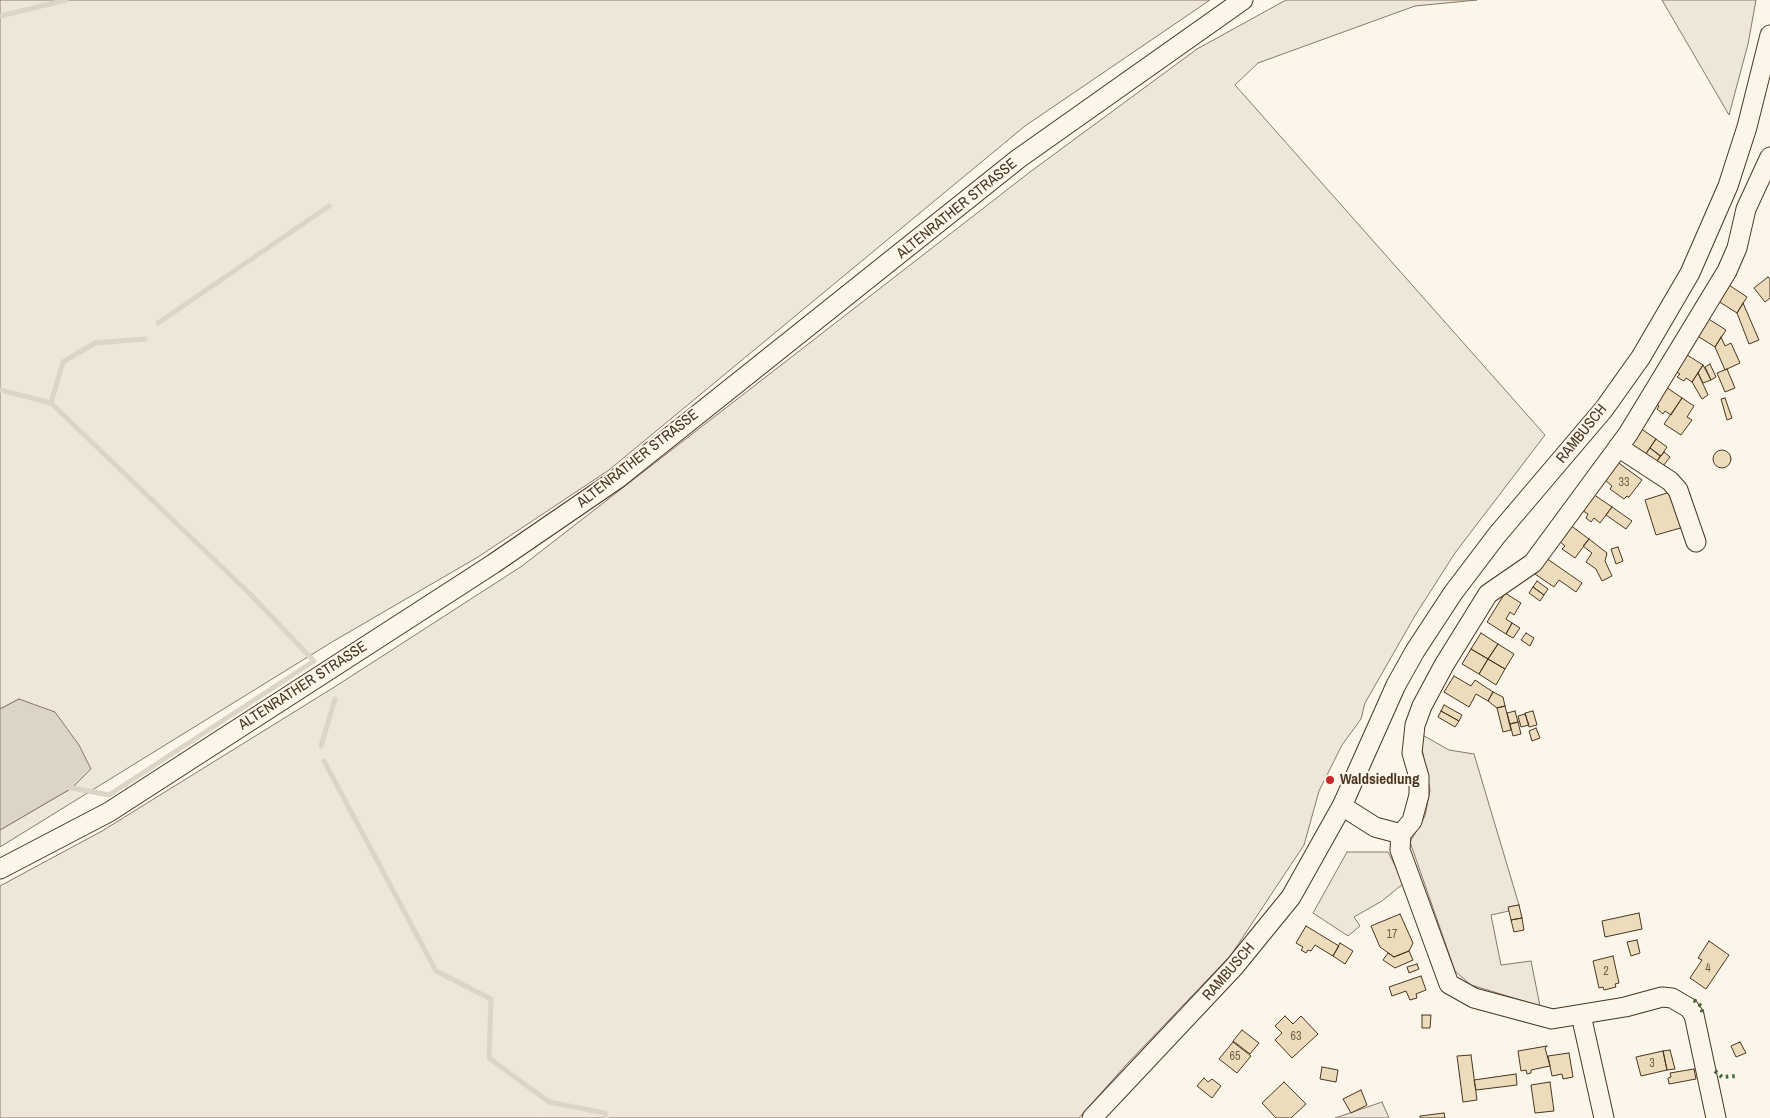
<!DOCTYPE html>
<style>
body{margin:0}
canvas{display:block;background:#fbf6e9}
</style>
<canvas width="1770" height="1118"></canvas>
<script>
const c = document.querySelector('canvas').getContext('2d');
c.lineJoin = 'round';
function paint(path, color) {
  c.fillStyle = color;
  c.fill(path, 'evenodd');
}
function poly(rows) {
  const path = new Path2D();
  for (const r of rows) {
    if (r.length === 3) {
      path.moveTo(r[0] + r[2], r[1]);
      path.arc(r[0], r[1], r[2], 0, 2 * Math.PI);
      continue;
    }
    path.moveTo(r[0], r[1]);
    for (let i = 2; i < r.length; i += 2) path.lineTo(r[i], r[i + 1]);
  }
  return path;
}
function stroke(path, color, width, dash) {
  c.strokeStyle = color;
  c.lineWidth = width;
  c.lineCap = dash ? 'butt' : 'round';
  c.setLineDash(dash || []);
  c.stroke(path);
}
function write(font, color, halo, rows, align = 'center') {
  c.font = font + ' "Archivo Narrow",sans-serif';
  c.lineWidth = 4;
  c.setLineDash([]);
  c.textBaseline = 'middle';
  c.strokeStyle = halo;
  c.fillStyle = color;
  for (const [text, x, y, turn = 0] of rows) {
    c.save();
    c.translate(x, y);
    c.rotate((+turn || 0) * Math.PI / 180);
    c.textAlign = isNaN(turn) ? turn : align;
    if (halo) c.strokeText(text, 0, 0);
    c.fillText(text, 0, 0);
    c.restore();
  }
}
const green = poly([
 [0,0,1210,0,1025,126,609,470,478,557,332,642,0,847,0,830,72,788,19,699,0,709,0,0],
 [1286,0,1477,0,1415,6,1258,63,1235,85,1545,435,1455,553,1416,614,1365,703,1361,719,1342,745,1319,791,1304,845,1231,955,1125,1066,1079,1118,0,1118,0,886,102,831,336,686,522,566,1030,172,1197,49,1286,0],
 [1662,0,1756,0,1748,44,1729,115,1662,0],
 [1419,733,1449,750,1474,754,1519,905,1509,907,1509,911,1491,915,1501,965,1531,961,1540,1006,1471,985,1455,971,1410,842,1425,816,1430,790,1419,733],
 [1347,852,1388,852,1404,883,1382,901,1354,917,1360,926,1348,936,1313,913,1347,852],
 [1382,1102,1389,1118,1335,1118,1382,1102]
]);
paint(green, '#ede6d9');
stroke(green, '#887966', 1);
const water = poly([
 [19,699,55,712,79,745,91,769,72,788,0,830,0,709,19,699]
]);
paint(water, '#dcd4c6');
stroke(water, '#887966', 1);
stroke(poly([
 [0,16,66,0],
 [158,323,329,206],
 [0,390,51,403,251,595,314,661,109,795,67,787],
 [51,403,63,362,95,343,145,339],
 [321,746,335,699],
 [324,761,436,971,491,999,489,1058,549,1102,605,1113,606,1118]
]), '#dcd4c6', 5);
const building = poly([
 [1768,277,1770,279,1770,298,1765,302,1754,288,1768,277],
 [1729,285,1747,297,1737,313,1718,301,1729,285],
 [1743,303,1759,340,1749,344,1737,313,1743,303],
 [1707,318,1726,330,1715,347,1696,335,1707,318],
 [1721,337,1725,346,1731,343,1740,363,1725,370,1715,347,1721,337],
 [1684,353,1703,365,1692,382,1686,378,1684,381,1677,377,1680,374,1673,370,1684,353],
 [1710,364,1716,377,1711,380,1705,367,1710,364],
 [1703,365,1711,380,1703,383,1698,373,1703,365],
 [1727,369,1735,388,1725,392,1717,373,1727,369],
 [1698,373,1708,395,1702,399,1692,382,1698,373],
 [1663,385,1682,398,1671,415,1665,411,1663,414,1657,409,1659,406,1652,402,1663,385],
 [1682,398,1694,406,1687,417,1692,420,1681,435,1664,424,1682,398],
 [1725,398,1732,418,1727,420,1721,399,1725,398],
 [1640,428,1656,439,1645,455,1629,444,1640,428],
 [1656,439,1667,447,1661,456,1650,448,1656,439],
 [1650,448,1660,456,1656,463,1645,455,1650,448],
 [1722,459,9],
 [1664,452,1670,457,1663,466,1657,461,1664,452],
 [1616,461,1642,480,1629,497,1627,496,1624,499,1610,489,1612,486,1604,479,1616,461],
 [1673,491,1684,527,1656,535,1645,500,1673,491],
 [1593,494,1612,507,1600,523,1594,518,1591,522,1586,518,1588,514,1582,510,1593,494],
 [1612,507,1632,521,1626,529,1606,515,1612,507],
 [1570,525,1589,539,1575,558,1562,549,1565,546,1559,541,1570,525],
 [1589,539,1607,553,1605,561,1612,576,1602,581,1596,569,1586,562,1592,553,1583,546,1589,539],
 [1618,547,1623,561,1616,564,1611,549,1618,547],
 [1546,558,1582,583,1576,592,1559,580,1554,587,1535,574,1546,558],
 [1537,581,1548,589,1544,595,1533,587,1537,581],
 [1533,587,1544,595,1540,601,1529,593,1533,587],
 [1505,593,1521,603,1514,615,1510,612,1506,619,1512,623,1506,634,1487,622,1505,593],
 [1512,623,1520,628,1513,638,1506,634,1512,623],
 [1481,633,1498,644,1488,659,1471,649,1481,633],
 [1526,633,1534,638,1530,646,1521,640,1526,633],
 [1498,644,1514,654,1505,669,1488,659,1498,644],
 [1471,649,1488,659,1479,674,1462,664,1471,649],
 [1488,659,1505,669,1496,685,1479,674,1488,659],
 [1454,676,1471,686,1475,680,1493,692,1488,701,1476,694,1469,707,1444,692,1454,676],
 [1493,692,1503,697,1505,706,1497,708,1488,701,1493,692],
 [1444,705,1462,715,1459,721,1441,711,1444,705],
 [1505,706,1511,730,1503,732,1497,708,1505,706],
 [1441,711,1459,721,1455,727,1438,717,1441,711],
 [1515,711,1518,722,1510,724,1507,713,1515,711],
 [1533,711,1537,725,1529,727,1525,713,1533,711],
 [1525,714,1529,725,1521,727,1518,716,1525,714],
 [1518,722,1521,734,1513,736,1510,724,1518,722],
 [1536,728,1540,738,1532,741,1529,731,1536,728],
 [1519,905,1522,918,1511,920,1508,907,1519,905],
 [1639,913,1642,929,1605,937,1602,921,1639,913],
 [1400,914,1413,943,1409,951,1394,957,1380,947,1371,926,1400,914],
 [1522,918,1524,930,1514,932,1511,920,1522,918],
 [1306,926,1339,946,1333,956,1315,945,1311,951,1308,950,1306,953,1301,950,1303,947,1296,943,1306,926],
 [1637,940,1640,953,1631,956,1627,942,1637,940],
 [1709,941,1729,955,1706,989,1690,978,1702,960,1698,958,1709,941],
 [1340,943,1353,951,1345,964,1333,956,1340,943],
 [1409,951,1413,960,1395,968,1383,960,1388,953,1394,957,1409,951],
 [1613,956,1619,983,1615,984,1616,987,1604,990,1603,987,1599,988,1593,961,1613,956],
 [1417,964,1419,969,1409,973,1407,967,1417,964],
 [1421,976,1426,990,1416,994,1417,998,1410,1000,1406,991,1392,996,1389,987,1421,976],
 [1422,1015,1431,1015,1430,1028,1422,1028,1422,1015],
 [1285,1016,1293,1024,1301,1016,1318,1034,1292,1058,1275,1040,1282,1033,1275,1026,1285,1016],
 [1242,1030,1259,1043,1250,1054,1233,1041,1242,1030],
 [1233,1042,1251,1056,1237,1073,1219,1059,1233,1042],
 [1740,1042,1746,1053,1736,1057,1731,1046,1740,1042],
 [1547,1046,1545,1048,1550,1066,1531,1070,1531,1073,1527,1074,1526,1070,1521,1071,1518,1051,1547,1046],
 [1670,1050,1675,1069,1667,1070,1663,1051,1670,1050],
 [1663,1051,1667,1070,1641,1076,1636,1057,1663,1051],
 [1569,1053,1573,1077,1563,1079,1562,1074,1552,1076,1548,1056,1569,1053],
 [1471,1055,1477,1100,1463,1102,1457,1056,1471,1055],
 [1322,1067,1338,1070,1336,1082,1320,1079,1322,1067],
 [1694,1069,1696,1079,1669,1084,1668,1078,1671,1077,1670,1073,1694,1069],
 [1516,1074,1517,1085,1476,1090,1474,1080,1516,1074],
 [1204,1078,1208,1082,1212,1079,1221,1086,1212,1098,1197,1086,1204,1078],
 [1284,1082,1306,1104,1291,1118,1276,1118,1262,1103,1284,1082],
 [1550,1082,1554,1111,1535,1113,1531,1085,1550,1082],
 [1361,1090,1367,1105,1351,1113,1343,1099,1361,1090],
 [1444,1113,1445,1118,1420,1118,1420,1116,1444,1113]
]);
paint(building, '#ecdcbc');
stroke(building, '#4a3520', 1);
const minor = poly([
 [1618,447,1670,481,1678,490,1696,542],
 [1342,806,1375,827,1401,834],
 [1401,834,1412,821,1419,795,1419,777,1412,753,1415,725,1422,706,1444,665,1488,594,1533,563,1628,434,1727,271,1737,248,1746,209,1770,157],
 [1401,834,1400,850,1449,984,1474,998,1552,1019,1625,1007,1662,997,1672,998,1689,1008,1694,1015,1716,1118],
 [0,869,109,812,493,564,617,479,1018,159,1243,0],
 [1581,1015,1604,1118],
 [1092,1118,1234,967,1291,897,1342,806,1396,685,1415,651,1453,593,1497,535,1604,409,1641,357,1690,273,1728,186,1747,127,1770,35]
]);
stroke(minor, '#4a3520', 21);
stroke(minor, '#fbf6e9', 19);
stroke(poly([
 [1694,1000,1701,1006,1703,1015],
 [1715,1071,1722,1077,1737,1076]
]), '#436837', 4, [2.5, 4]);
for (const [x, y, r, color] of [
 [1330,780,5,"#c62828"]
]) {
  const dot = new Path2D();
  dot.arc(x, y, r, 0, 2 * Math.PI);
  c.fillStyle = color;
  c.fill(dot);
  stroke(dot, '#fbf6e9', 2);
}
write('12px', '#725f47', null, [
 ["33",1624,483],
 ["17",1392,935],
 ["4",1708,969],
 ["2",1606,972],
 ["63",1296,1037],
 ["65",1235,1057],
 ["3",1652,1064]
]);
write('15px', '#4a3520', '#fbf6e9', [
 ["ALTENRATHER STRASSE",957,209,-39],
 ["RAMBUSCH",1582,434,-51],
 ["ALTENRATHER STRASSE",638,459,-38],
 ["ALTENRATHER STRASSE",303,686,-33],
 ["RAMBUSCH",1229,972,-49]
]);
write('bold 15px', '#4a3520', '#fbf6e9', [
 ["Waldsiedlung",1340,780]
], 'left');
</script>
